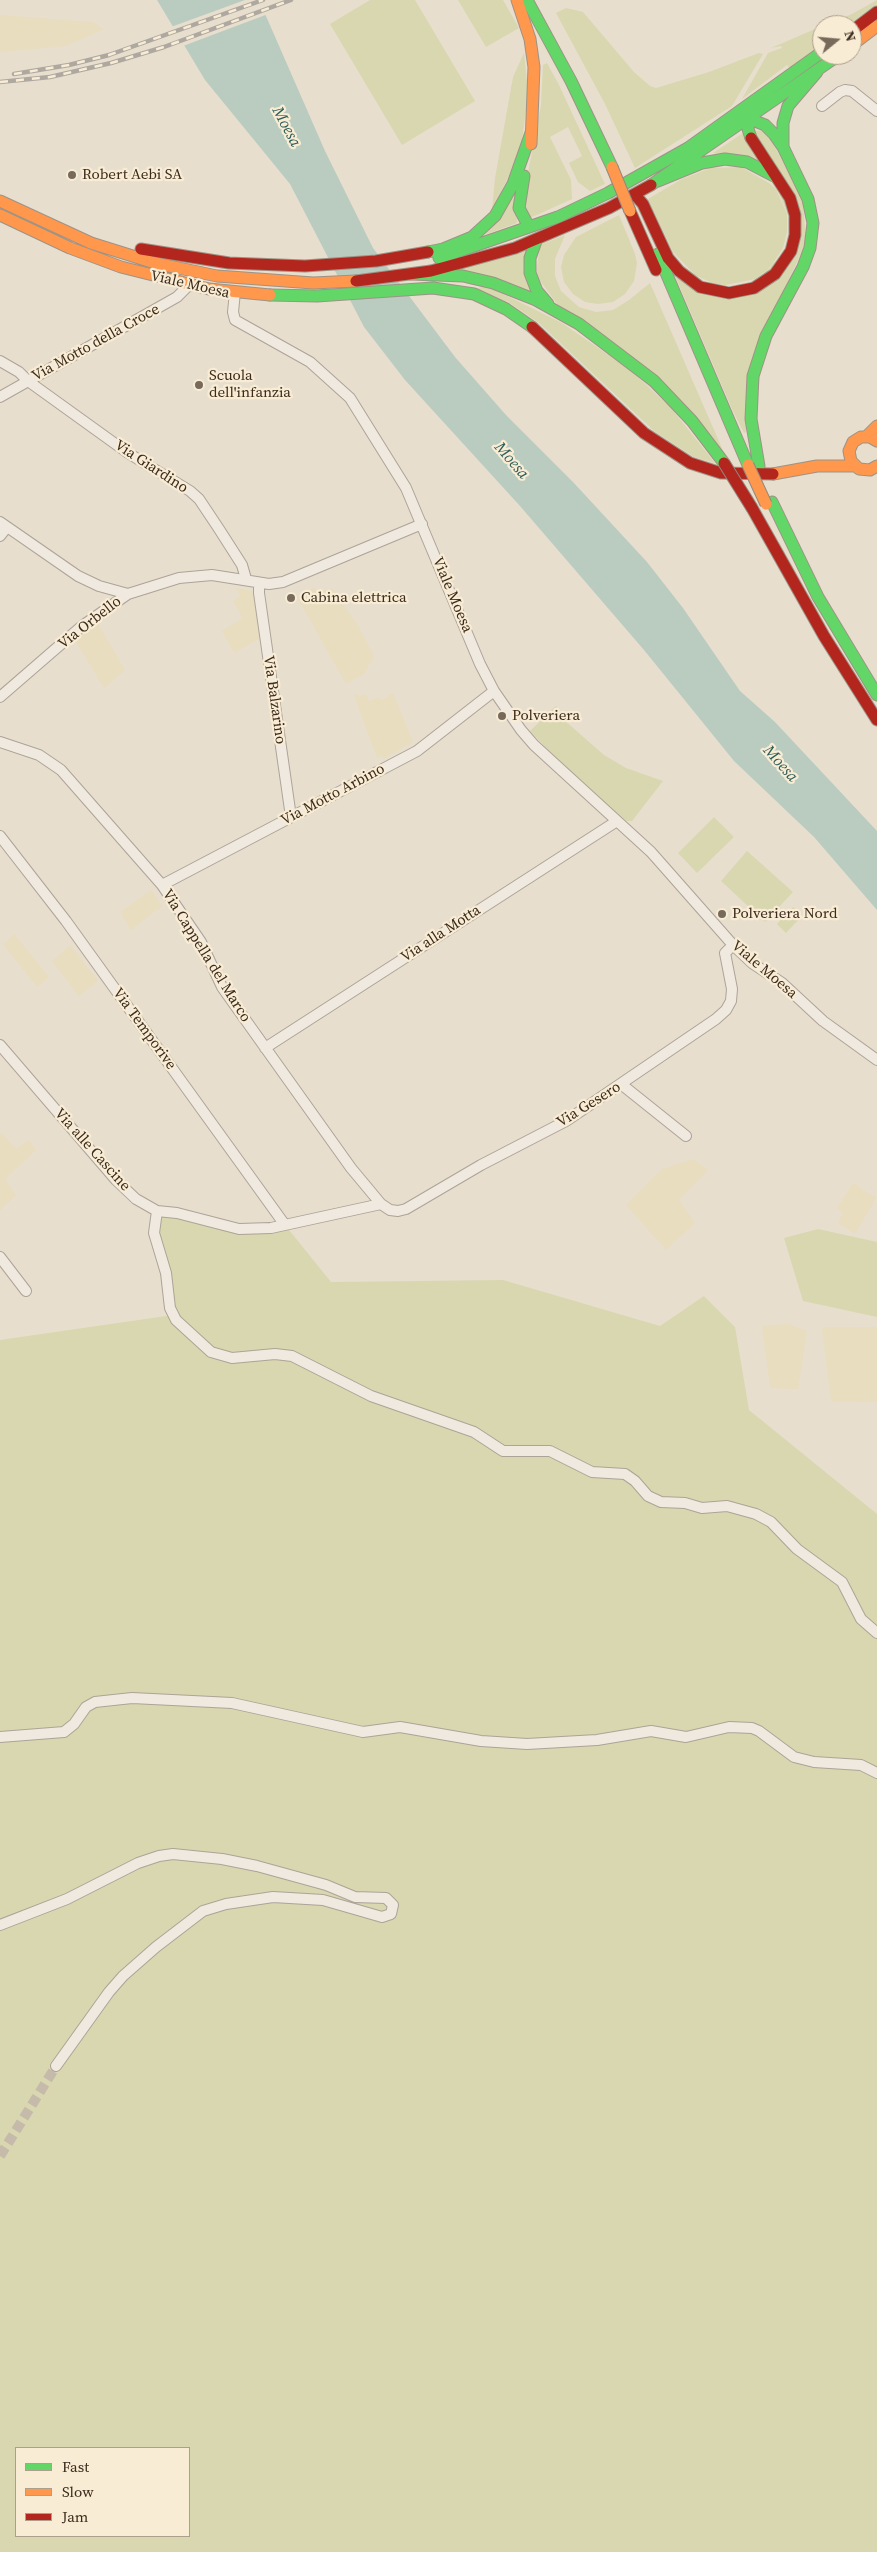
<!DOCTYPE html>
<style>
body{margin:0}
#map{position:relative;width:877px;height:2552px;overflow:hidden;background:#e8dece;font-family:"Source Serif 4",serif}
canvas{display:block}
.legend{position:absolute;left:15px;top:2447px;width:175px;height:90px;box-sizing:border-box;background:#f8ecd4;border:1px solid #ad9f8b;margin:0;padding:6px 9px;list-style:none;font-size:15px;color:#3c2b1d}
.legend li{display:flex;align-items:center;gap:10px;height:25px}
.legend b{width:25px;border:1px solid #ad9f8b}
.north{position:absolute;left:812px;top:15px;width:50px;height:50px;box-sizing:border-box;background:#f8ecd4;border:1px solid #ad9f8b;border-radius:50%;rotate:73deg;font-size:14px;font-weight:700;line-height:20px;text-align:center;color:#3c2b1d}
.north::after{content:'';display:block;margin:auto;width:18px;height:22px;background:#786a5b;clip-path:polygon(50% 0,100% 100%,50% 72%,0 100%)}
</style>
<div id="map">
<canvas width="877" height="2552"></canvas>
<ul class="legend">
<li><b style="height:6px;background:#63d668"></b>Fast</li>
<li><b style="height:6px;background:#ff974d"></b>Slow</li>
<li><b style="height:6px;background:#b3261e"></b>Jam</li>
</ul>
<div class="north">N</div>
</div>
<script>
const c = document.querySelector('canvas').getContext('2d');
c.lineJoin = 'round';
function paint(path, color) {
  c.fillStyle = color;
  c.fill(path, 'evenodd');
}
function poly(rows) {
  const path = new Path2D();
  for (const r of rows) {
    path.moveTo(r[0], r[1]);
    for (let i = 2; i < r.length; i += 2) path.lineTo(r[i], r[i + 1]);
  }
  return path;
}
function stroke(path, color, width, dash) {
  c.strokeStyle = color;
  c.lineWidth = width;
  c.lineCap = dash ? 'butt' : 'round';
  c.setLineDash(dash || []);
  c.stroke(path);
}
function write(font, color, halo, rows, align = 'center') {
  c.font = font + ' "Source Serif 4",serif';
  c.lineWidth = 4.5;
  c.setLineDash([]);
  c.textBaseline = 'middle';
  c.strokeStyle = halo;
  c.fillStyle = color;
  for (const [text, x, y, turn = 0] of rows) {
    c.save();
    c.translate(x, y);
    c.rotate((+turn || 0) * Math.PI / 180);
    c.textAlign = isNaN(turn) ? turn : align;
    if (halo) c.strokeText(text, 0, 0);
    c.fillText(text, 0, 0);
    c.restore();
  }
}
paint(poly([
 [0,15,93,22,104,29,66,46,0,52],
 [315,587,318,593,332,588,359,627,374,656,364,674,346,684,297,597],
 [236,588,252,591,255,595,259,639,234,653,222,631,243,618,233,601,240,596],
 [97,622,125,670,104,688,74,639],
 [393,693,413,742,383,759,382,756,377,758,354,695,357,694,359,697,366,694,369,701,379,697,381,700],
 [151,890,162,906,131,930,120,912],
 [14,934,49,977,37,987,3,944],
 [70,945,98,981,79,996,52,961],
 [2,1133,16,1149,29,1140,36,1150,5,1179,16,1195,0,1210,0,1135],
 [693,1159,708,1170,679,1200,695,1223,666,1250,626,1205,662,1169],
 [853,1183,876,1198,855,1234,838,1223,843,1213,837,1208],
 [789,1324,807,1331,798,1389,770,1388,762,1326],
 [822,1327,877,1327,877,1402,831,1401]
]), '#e8ddbe');
paint(poly([
 [370,0,415,0,475,101,402,145,330,24],
 [458,0,503,0,519,28,486,47],
 [877,0,877,4,848,25,825,25,852,14],
 [566,8,583,12,634,72,650,86,656,88,709,72,759,53,763,54,732,106,635,168,605,104,556,13],
 [822,26,822,44,790,68,787,65,742,99,768,53,782,48,781,46,771,48],
 [524,53,528,91,521,151,492,210,495,178,513,77],
 [547,63,558,83,605,184,590,191,578,182,569,163,582,156,568,127,550,137,571,180,572,199,530,218,523,198,541,105,543,65],
 [766,130,803,201,806,243,780,298,746,432,744,433,732,409,676,278,741,296,798,239,753,131],
 [743,133,760,161,713,153],
 [741,167,769,183,776,189,787,214,787,232,783,248,770,268,755,279,726,285,714,284,695,275,673,252,648,199,682,179,711,168],
 [515,191,517,223,484,235],
 [619,215,635,254,637,263,634,281,625,294,613,302,598,304,585,302,573,294,564,282,561,267,564,255,576,237],
 [565,235,555,259,555,276,561,291,579,307,596,312,613,310,629,300,650,283,725,455,557,304,536,275,540,245],
 [528,249,534,294,459,270],
 [485,285,562,323,629,369,671,408,715,463,694,457,654,431,539,323,507,301,506,302,477,289],
 [556,706,564,720,604,755,626,768,663,781,632,821,626,821,603,801,552,754,530,731],
 [714,817,734,837,697,873,678,853],
 [747,851,793,892,765,922,721,881],
 [793,907,802,916,786,933,777,924],
 [157,1211,239,1229,285,1225,331,1282,503,1280,660,1326,704,1296,735,1327,749,1410,877,1514,877,2552,0,2552,0,1340,173,1315,161,1256],
 [16,2448,189,2448,189,2536,16,2536],
 [818,1229,877,1242,877,1317,803,1301,784,1238]
]), '#d9d7af');
paint(poly([
 [157,0,259,0,325,151,373,248,455,357,506,415,573,482,647,562,683,608,740,691,775,722,877,831,877,910,814,837,734,761,644,650,520,506,405,380,364,327,290,184,205,80]
]), '#baccc0');
paint(poly([
 [245,0,262,0,268,14,183,46,171,27]
]), '#e8dece');
stroke(poly([
 [0,2156,56,2066]
]), '#c6baab', 10, [10, 5]);
const street = poly([
 [822,106,840,92,845,90,852,91,877,111],
 [235,292,233,312,235,320,310,362,350,398,406,488,480,664,494,691,521,730,534,745,651,852,733,945,752,963,782,983,823,1021,877,1060],
 [0,361,19,372,28,381,128,453,190,491,199,499,219,529,242,565,246,579],
 [0,397,177,297,189,285],
 [0,522,78,576,99,586,128,594],
 [0,536,7,527],
 [259,583,259,593,291,817],
 [0,697,82,626,128,594,179,578,212,575,269,584,283,582,422,524],
 [0,742,39,755,61,770,162,885,201,942,222,987,351,1168,381,1204,390,1210,398,1211,406,1209,481,1165,566,1121,716,1019,726,1010,731,1001,732,989,725,953,733,945],
 [0,836,66,921,285,1225],
 [162,885,417,751,494,691],
 [0,1045,116,1180,136,1199,157,1211,177,1213,239,1229,271,1228,381,1204],
 [265,1048,617,821],
 [621,1084,686,1136],
 [157,1211,154,1233,166,1273,170,1308,176,1320,211,1352,232,1358,275,1354,292,1356,371,1396,474,1432,503,1451,550,1451,592,1472,625,1474,635,1481,648,1496,661,1502,685,1503,702,1508,727,1506,756,1514,771,1522,797,1549,842,1582,861,1619,877,1633],
 [0,1257,26,1291],
 [0,1737,64,1732,74,1724,86,1707,95,1702,132,1698,232,1703,363,1732,400,1727,481,1741,527,1744,597,1740,651,1731,686,1737,729,1727,752,1728,759,1731,794,1757,814,1762,861,1765,877,1773],
 [0,1925,67,1899,138,1863,159,1856,173,1854,222,1859,257,1866,326,1885,355,1897,386,1898,393,1905,391,1914,382,1917,323,1900,273,1897,226,1904,203,1911,156,1947,123,1976,109,1992,56,2066]
]);
const fast = poly([
 [527,0,571,81,612,167],
 [751,138,748,129,750,119,765,125,774,134,783,147,808,199,813,223,810,248,803,267,766,336,753,376,751,419,759,466],
 [783,147,783,123,788,106,817,72],
 [524,176,519,208,529,227],
 [658,181,702,163,725,159,747,162,774,176],
 [651,185,839,55],
 [536,241,530,258,530,273,537,291,548,304],
 [428,252,443,249,472,237,495,216,513,184,531,133],
 [658,254,748,465],
 [439,258,558,217,608,193,688,148,822,52],
 [411,274,463,276,493,283,536,300,579,324,654,381,692,421,724,463],
 [270,295,317,296,433,288,474,294,506,309,532,327],
 [772,502,818,597,877,695]
]);
const slow = poly([
 [517,0,530,39,534,67,531,144],
 [852,45,877,26],
 [0,201,91,243,155,263,217,276,313,283,356,281],
 [0,215,70,248,121,267,209,289,270,295],
 [866,437,877,426],
 [877,441,870,437,861,437,853,442,849,451,851,461,859,469,870,470,877,466],
 [773,474,817,466,854,466]
]);
const jam = poly([
 [852,31,877,12],
 [636,196,643,204,668,258,679,271,700,287,729,293,754,288,775,274,791,251,795,235,795,215,790,198,751,138],
 [630,211,656,270],
 [141,249,229,263,305,266,376,261,428,252],
 [356,281,431,271,515,248,609,208,651,185],
 [532,327,644,433,690,463,721,473,773,474],
 [752,508,824,636,877,720]
]);
stroke(street, '#ada397', 12);
stroke(fast, '#9d9386', 13);
stroke(slow, '#9d9386', 13);
stroke(jam, '#9d9386', 13);
stroke(street, '#efe9e0', 10);
stroke(fast, '#63d668', 11);
stroke(slow, '#ff974d', 11);
stroke(jam, '#b3261e', 11);
const rail = poly([
 [14,74,69,65,109,55,263,0],
 [0,82,50,77,111,63,164,47,291,0]
]);
stroke(rail, '#aea8a0', 4.5);
stroke(rail, '#f8ecd4', 2.5, [8]);
const slowBridge = poly([
 [612,167,630,211],
 [748,465,766,504]
]);
const jamBridge = poly([
 [724,463,752,508]
]);
stroke(slowBridge, '#92897e', 13, []);
stroke(jamBridge, '#92897e', 13, []);
stroke(slowBridge, '#ff974d', 11);
stroke(jamBridge, '#b3261e', 11);
for (const [x, y, r, color] of [
 [72,175,5,"#786a5b"],
 [199,385,5,"#786a5b"],
 [291,598,5,"#786a5b"],
 [502,716,5,"#786a5b"],
 [722,914,5,"#786a5b"]
]) {
  const dot = new Path2D();
  dot.arc(x, y, r, 0, 2 * Math.PI);
  c.fillStyle = color;
  c.fill(dot);
  stroke(dot, '#f8ecd4', 2);
}
write('15px', '#3c2b1d', '#f8ecd4', [
 ["Robert Aebi SA",82,175],
 ["Scuola",209,376],
 ["dell'infanzia",209,393],
 ["Cabina elettrica",301,598],
 ["Polveriera",512,716],
 ["Polveriera Nord",732,914]
], 'left');
write('15px', '#3c2b1d', '#f8ecd4', [
 ["Viale Moesa",190,285,13],
 ["Via Motto della Croce",96,343,-29],
 ["Via Giardino",151,467,33],
 ["Viale Moesa",452,595,67],
 ["Via Orbello",90,623,-38],
 ["Via Balzarino",274,700,82],
 ["Via Motto Arbino",333,795,-28],
 ["Via alla Motta",441,934,-33],
 ["Via Cappella del Marco",206,956,58],
 ["Viale Moesa",764,970,40],
 ["Via Temporive",144,1029,54],
 ["Via Gesero",589,1105,-32],
 ["Via alle Cascine",92,1150,48]
]);
write('italic 16px', '#2c5d58', '#f8ecd4', [
 ["Moesa",286,127,62],
 ["Moesa",511,461,49],
 ["Moesa",780,764,48]
]);
</script>
